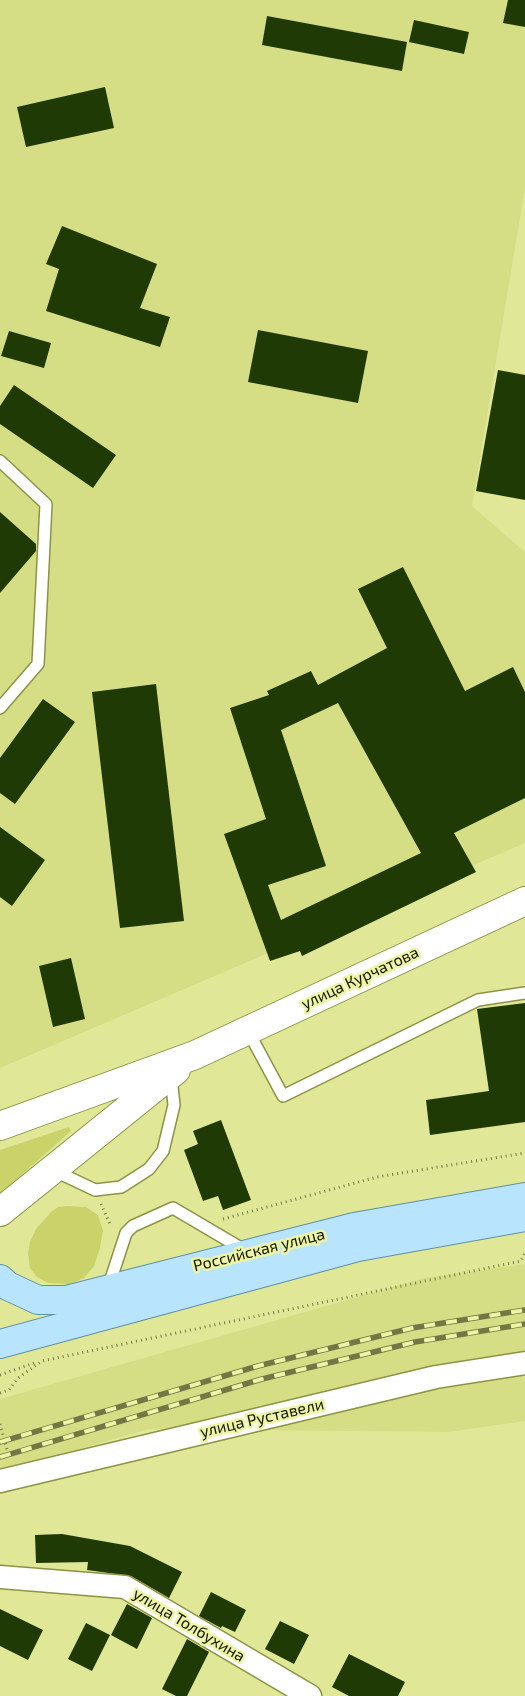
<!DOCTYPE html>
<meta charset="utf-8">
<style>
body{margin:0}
canvas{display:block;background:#e0e797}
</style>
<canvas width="525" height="1696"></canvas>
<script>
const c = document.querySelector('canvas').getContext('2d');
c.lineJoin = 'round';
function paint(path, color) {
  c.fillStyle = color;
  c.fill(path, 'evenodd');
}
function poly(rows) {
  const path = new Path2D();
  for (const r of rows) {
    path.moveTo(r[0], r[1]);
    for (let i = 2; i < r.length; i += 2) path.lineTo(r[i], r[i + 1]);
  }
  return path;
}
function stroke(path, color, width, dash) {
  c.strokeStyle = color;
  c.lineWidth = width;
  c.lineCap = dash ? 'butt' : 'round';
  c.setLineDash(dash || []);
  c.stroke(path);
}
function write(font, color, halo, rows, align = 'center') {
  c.font = font + ' "Exo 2",sans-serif';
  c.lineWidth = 5;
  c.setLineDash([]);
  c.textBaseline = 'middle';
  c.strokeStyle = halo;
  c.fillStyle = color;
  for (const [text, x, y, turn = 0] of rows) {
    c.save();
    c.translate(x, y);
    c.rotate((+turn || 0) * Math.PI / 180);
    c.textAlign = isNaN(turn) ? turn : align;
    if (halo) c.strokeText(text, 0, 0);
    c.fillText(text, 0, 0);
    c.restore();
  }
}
paint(poly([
 [0,0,525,0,525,188,472,506,525,552,525,843,0,1068],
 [525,1264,525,1421,448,1432,149,1429,0,1472,0,1399,424,1278]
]), '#d6de85');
paint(poly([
 [69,1127,71,1131,0,1194,0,1150],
 [67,1206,86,1207,98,1215,103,1231,100,1248,94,1266,84,1278,69,1284,48,1283,37,1277,30,1268,28,1253,30,1242,36,1229,51,1212,58,1207]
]), '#cad369');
paint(poly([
 [508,0,525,0,525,27,503,23],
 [267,16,407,42,402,71,262,45],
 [414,20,469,32,464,54,409,42],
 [105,87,114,128,26,147,17,107],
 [62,226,157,264,140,308,170,317,160,347,46,311,59,269,46,264],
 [258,330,368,351,358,403,248,382],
 [9,331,51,343,44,368,1,356],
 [498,370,525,375,525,500,476,491],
 [14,385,116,455,93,488,0,424,0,406],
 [0,512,36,544,36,551,0,593],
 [403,567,465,691,513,667,525,692,525,798,454,833,476,872,302,956,300,951,270,961,224,834,266,819,230,708,269,695,267,691,311,671,318,685,387,648,358,589],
 [338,703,421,853,281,920,268,885,326,866,281,730],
 [156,684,184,921,120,928,92,692],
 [43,699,75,722,15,804,0,793,0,758],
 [0,827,45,860,12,906,0,897],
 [71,958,85,1019,53,1027,39,966],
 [525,1003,525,1122,430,1135,426,1100,489,1091,477,1009],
 [221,1120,251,1200,223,1210,218,1196,203,1201,184,1150,198,1144,193,1131],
 [62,1534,130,1546,182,1572,169,1598,131,1576,87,1570,88,1562,36,1563,35,1535],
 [211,1592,246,1610,235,1632,222,1626,221,1628,199,1616],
 [127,1604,152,1618,137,1649,111,1635],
 [0,1609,43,1630,28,1660,0,1646],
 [280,1621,309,1635,294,1664,265,1649],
 [86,1623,110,1635,92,1671,68,1659],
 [187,1639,209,1652,187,1696,176,1696,162,1689],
 [349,1654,405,1682,398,1696,349,1696,332,1687]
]), '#203a06');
const lane = poly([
 [0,461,46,504,38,664,0,708],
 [248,1031,283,1096,478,1000,525,993],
 [53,1170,95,1190,121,1187,149,1169,163,1151,174,1105,171,1077],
 [108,1288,126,1233,133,1226,173,1208,246,1251]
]);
const street = poly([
 [0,1481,436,1377,525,1363],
 [0,1577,125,1587,310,1696]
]);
const secondary = poly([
 [0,1126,195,1055,525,901],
 [0,1212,176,1070]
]);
const primary = poly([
 [0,1279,8,1286,38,1300,66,1300,354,1227,525,1197],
 [0,1344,358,1247,525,1217]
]);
stroke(lane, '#8d9344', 14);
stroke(street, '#8d9344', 25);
stroke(secondary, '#8d9344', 30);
stroke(primary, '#5f91a4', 30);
stroke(poly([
 [101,1204,111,1226],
 [223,1219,377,1177,525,1153],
 [0,1375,37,1362],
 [0,1393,9,1390,18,1378,42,1361,521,1261,525,1253],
 [0,1424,9,1457]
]), '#757948', 3, [1, 4]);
stroke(lane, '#fff', 11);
stroke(street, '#fff', 22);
stroke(secondary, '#fff', 28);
stroke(primary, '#b8e5fd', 28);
const rail = poly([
 [0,1442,258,1366,412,1328,525,1310],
 [0,1457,262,1379,415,1342,525,1324]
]);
stroke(rail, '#737746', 5.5);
stroke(rail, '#edf5a4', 4, [11]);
write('16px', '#141600', '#edf5a4', [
 ["улица Курчатова",360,978,-25],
 ["Российская улица",259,1250,-14],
 ["улица Руставели",262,1418,-13],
 ["улица Толбухина",189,1625,31]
]);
</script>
